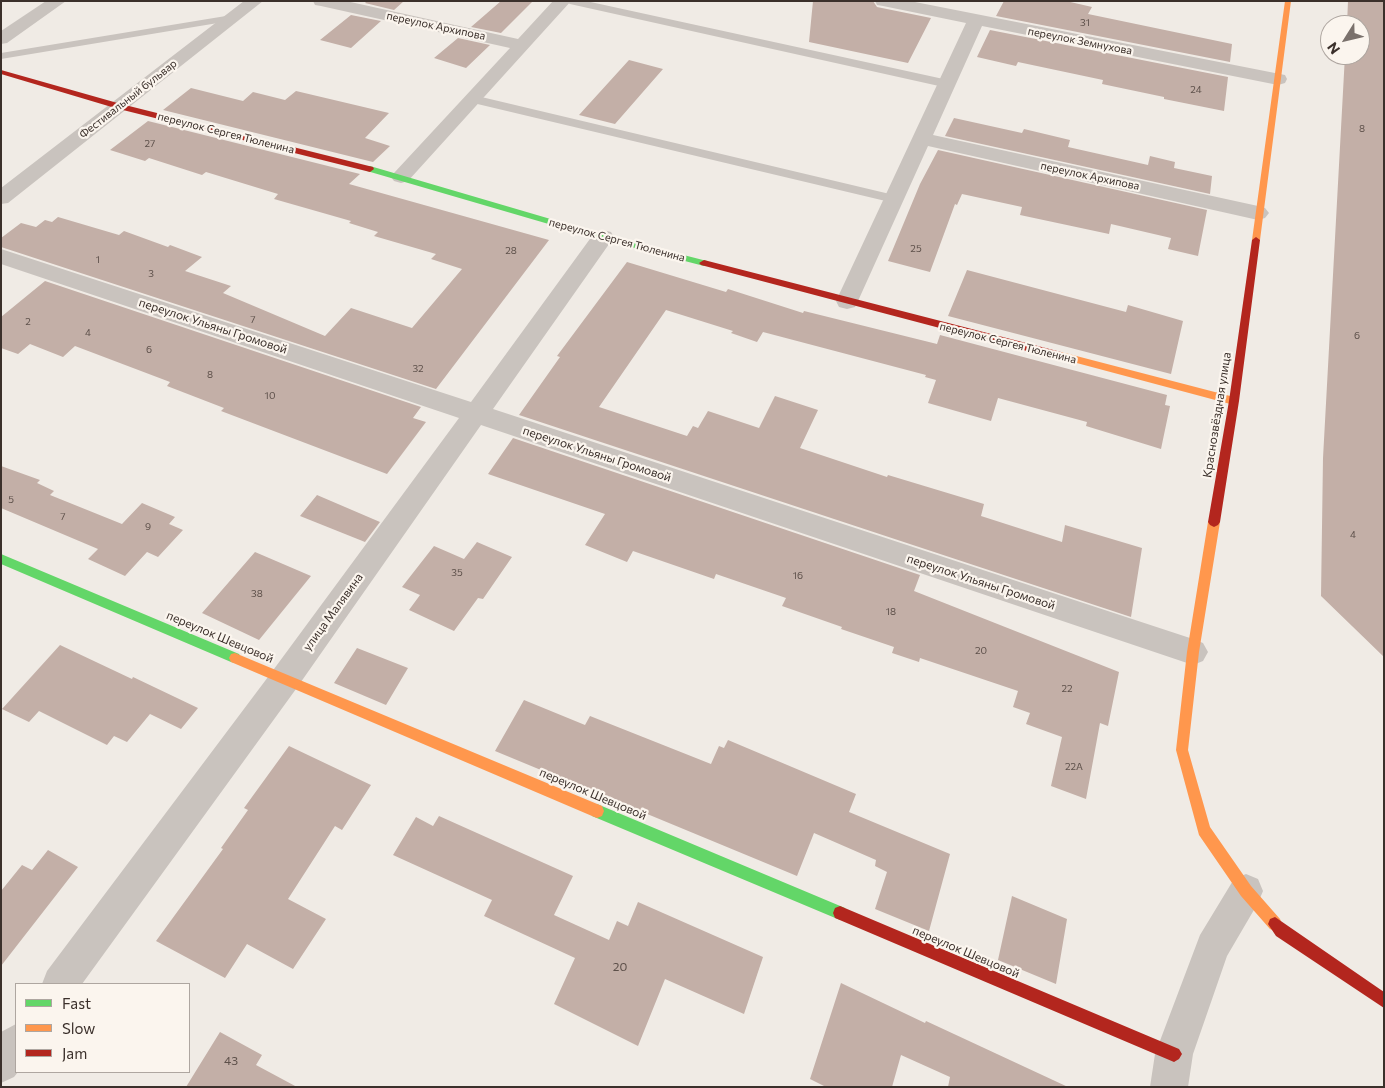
<!DOCTYPE html>
<meta charset="utf-8">
<style>
body{margin:0}
#map{position:relative;width:1385px;height:1088px;overflow:hidden;background:#f0ebe5;font-family:Commissioner,sans-serif}
canvas{display:block}
.frame{position:absolute;inset:0;border:2px solid #3b302b;pointer-events:none}
.legend{position:absolute;left:15px;top:983px;width:175px;height:90px;box-sizing:border-box;background:#fbf5ee;border:1px solid #aea6a0;margin:0;padding:6px 9px;list-style:none;font-size:15px;color:#3b302b}
.legend li{display:flex;align-items:center;gap:10px;height:25px}
.legend b{width:25px;border:1px solid #aea6a0}
.north{position:absolute;left:1320px;top:15px;width:50px;height:50px;box-sizing:border-box;background:#fbf5ee;border:1px solid #aea6a0;border-radius:50%;rotate:234deg;font-size:14px;font-weight:700;line-height:20px;text-align:center;color:#3b302b}
.north::after{content:'';display:block;margin:auto;width:18px;height:22px;background:#7a716c;clip-path:polygon(50% 0,100% 100%,50% 72%,0 100%)}
</style>
<div id="map">
<canvas width="1385" height="1088"></canvas>
<div class="frame"></div>
<ul class="legend">
<li><b style="height:6px;background:#63d668"></b>Fast</li>
<li><b style="height:6px;background:#ff974d"></b>Slow</li>
<li><b style="height:6px;background:#b3261e"></b>Jam</li>
</ul>
<div class="north">N</div>
</div>
<script>
const c = document.querySelector('canvas').getContext('2d');
c.lineJoin = 'round';
function paint(path, color) {
  c.fillStyle = color;
  c.fill(path, 'evenodd');
}
function poly(rows) {
  const path = new Path2D();
  for (const r of rows) {
    path.moveTo(r[0], r[1]);
    for (let i = 2; i < r.length; i += 2) path.lineTo(r[i], r[i + 1]);
  }
  return path;
}
function write(font, color, halo, rows, align = 'center') {
  c.font = font + ' Commissioner,sans-serif';
  c.lineWidth = 4.5;
  c.setLineDash([]);
  c.textBaseline = 'middle';
  c.strokeStyle = halo;
  c.fillStyle = color;
  for (const [text, x, y, turn = 0] of rows) {
    c.save();
    c.translate(x, y);
    c.rotate((+turn || 0) * Math.PI / 180);
    c.textAlign = isNaN(turn) ? turn : align;
    if (halo) c.strokeText(text, 0, 0);
    c.fillText(text, 0, 0);
    c.restore();
  }
}
paint(poly([
 [367,1,404,1,394,10,365,3],
 [501,1,533,1,501,33,471,27],
 [813,1,873,1,877,7,931,18,908,63,809,42],
 [1004,1,1066,1,1092,7,1088,14,1232,44,1230,62,996,16],
 [1348,1,1384,1,1384,657,1321,596,1323,458,1345,55,1360,55,1360,25,1347,25],
 [351,15,381,21,351,48,320,40],
 [990,30,1228,77,1224,111,1164,99,1164,97,1102,84,1103,80,1018,62,1016,66,977,57],
 [458,38,490,45,466,68,434,58],
 [629,60,663,69,615,124,579,115],
 [191,88,243,101,253,92,285,100,296,91,389,113,365,138,390,146,373,162,163,110],
 [954,118,1022,133,1024,129,1070,140,1068,147,1148,165,1150,156,1175,162,1174,168,1212,176,1210,194,945,136],
 [148,121,360,174,349,184,549,240,436,389,1,247,1,238,21,223,36,227,45,220,52,222,58,217,119,235,124,231,168,247,170,245,202,257,185,271,231,286,223,293,325,336,351,308,412,328,462,269,431,259,436,254,374,236,378,232,349,223,351,221,274,199,278,194,206,172,202,175,149,158,145,161,110,150],
 [938,150,1207,210,1198,256,1168,249,1171,238,1111,224,1109,234,1020,215,1022,207,962,194,957,205,955,204,930,272,888,261,920,184],
 [627,262,726,292,728,289,803,313,804,311,937,344,940,335,1167,395,1165,405,1170,406,1161,449,1086,426,1087,422,998,398,991,421,928,403,936,380,925,377,926,375,763,332,757,342,731,333,733,331,666,310,599,407,687,436,693,426,698,428,708,411,759,428,775,396,818,410,800,448,887,477,888,475,984,504,981,516,1062,542,1065,525,1142,548,1131,617,519,415,560,357,557,356],
 [967,270,1126,312,1128,305,1183,321,1171,374,948,316],
 [45,281,421,407,413,418,426,422,387,474,221,411,224,408,167,386,170,382,75,346,63,357,30,344,18,354,1,348,1,317],
 [513,438,920,575,914,591,1119,672,1108,726,1100,723,1086,799,1051,786,1062,737,1026,724,1030,713,1013,707,1018,691,920,658,919,662,892,653,894,647,841,629,842,627,782,606,786,598,716,574,714,579,633,551,627,562,585,545,605,514,488,474],
 [1,466,40,480,37,483,54,491,50,495,122,524,142,503,175,517,169,524,183,530,158,557,147,552,125,576,88,559,98,549,1,508],
 [317,495,380,522,365,542,300,516],
 [477,542,512,557,483,599,478,598,454,631,409,610,420,595,402,587,434,546,464,559],
 [255,552,311,576,259,640,202,613],
 [60,645,132,679,133,677,198,708,181,729,150,714,127,742,114,736,107,745,39,711,29,722,2,709],
 [357,648,408,668,386,705,334,683],
 [524,700,585,725,590,716,711,764,719,746,724,748,728,740,856,794,849,812,950,854,929,931,875,909,887,872,875,866,876,860,814,833,797,876,495,751],
 [289,746,371,785,342,830,335,826,288,899,326,919,293,969,247,944,225,978,156,941,223,849,221,848,248,810,244,808],
 [439,816,573,876,554,915,609,940,617,921,628,926,638,902,763,957,744,1014,665,979,638,1046,554,1004,575,958,484,916,492,900,393,855,416,817,433,826],
 [48,850,78,867,1,966,1,891,22,865,32,870],
 [1012,896,1067,919,1056,984,998,960],
 [841,983,925,1023,926,1021,1068,1087,948,1087,950,1077,901,1055,892,1087,826,1087,810,1079],
 [220,1032,262,1055,256,1065,297,1087,186,1087]
]), '#c3afa7');
paint(poly([
 [565,1,586,1,948,80,954,84,948,88,570,4,565,1],
 [232,15,237,18,236,20,1,59,1,53,232,15],
 [473,95,894,195,901,199,894,203,469,102,467,99,473,95]
]), '#c9c3be');
paint(poly([
 [46,1,66,1,7,43,1,44,1,31,46,1],
 [244,1,263,1,8,203,1,204,1,188,244,1],
 [313,1,346,1,518,39,553,1,571,1,408,181,401,183,394,181,391,177,394,173,510,48,321,6,315,5,313,1],
 [875,1,910,1,1285,75,1287,79,1285,83,1278,85,982,26,933,135,1258,206,1265,208,1269,213,1265,218,1258,220,928,146,858,301,855,307,847,309,839,307,836,301,966,23,883,6,877,5,875,1],
 [603,230,611,232,614,237,493,409,1193,639,1203,643,1208,652,1203,661,1193,665,481,425,296,689,82,984,42,984,47,971,274,669,459,418,1,264,1,249,471,402,595,232,603,230],
 [1246,874,1258,879,1263,891,1258,903,1227,956,1193,1054,1188,1087,1150,1087,1155,1054,1200,935,1234,879,1246,874],
 [16,1024,16,1072,18,1072,14,1077,1,1083,1,1032,16,1024]
]), '#c9c3be');
paint(poly([
 [370,166,605,235,707,261,709,263,704,266,600,239,367,171,367,167,370,166],
 [1,554,239,654,241,658,239,662,235,663,231,662,1,564,1,554],
 [597,804,845,908,847,913,845,918,840,920,592,816,590,811,592,806,597,804]
]), '#63d668');
paint(poly([
 [1285,1,1291,1,1260,240,1256,243,1252,240,1285,1],
 [1061,352,1234,397,1239,401,1234,405,1058,358,1056,356,1061,352],
 [1214,517,1218,519,1220,522,1199,652,1188,750,1210,827,1251,886,1280,919,1282,924,1280,929,1275,931,1270,929,1241,896,1199,835,1176,750,1187,652,1208,522,1210,519,1214,517],
 [235,653,602,806,604,811,602,816,597,818,592,816,231,662,229,658,231,654,235,653]
]), '#ff974d');
paint(poly([
 [1,70,121,104,373,167,374,169,370,172,115,108,1,74,1,70],
 [1256,237,1260,240,1239,401,1220,522,1218,525,1214,527,1210,525,1208,522,1229,401,1252,240,1256,237],
 [704,260,1061,352,1066,356,1061,360,701,265,699,263,704,260],
 [840,906,1179,1049,1182,1054,1179,1059,1174,1062,835,918,833,913,835,908,840,906],
 [1275,917,1384,992,1384,1008,1276,936,1268,924,1270,919,1275,917]
]), '#b3261e');
write('10px', '#5d504a', null, [
 ["31",1085,23],
 ["24",1196,90],
 ["8",1362,129],
 ["27",150,144],
 ["25",916,249],
 ["28",511,251],
 ["1",98,260],
 ["3",151,274],
 ["7",253,320],
 ["2",28,322],
 ["4",88,333],
 ["6",1357,336],
 ["6",149,350],
 ["32",418,369],
 ["8",210,375],
 ["10",270,396],
 ["5",11,500],
 ["7",63,517],
 ["9",148,527],
 ["4",1353,535],
 ["35",457,573],
 ["16",798,576],
 ["38",257,594],
 ["18",891,612],
 ["20",981,651],
 ["22",1067,689],
 ["22А",1074,767]
]);
write('11px', '#3b302b', '#fbf5ee', [
 ["переулок Архипова",436,26,12],
 ["переулок Земнухова",1080,41,11],
 ["Фестивальный бульвар",128,99,-38],
 ["переулок Сергея Тюленина",226,133,14],
 ["переулок Архипова",1090,176,12],
 ["переулок Сергея Тюленина",617,240,15],
 ["переулок Сергея Тюленина",1008,343,14]
]);
write('12px', '#3b302b', '#fbf5ee', [
 ["переулок Ульяны Громовой",213,326,18],
 ["Краснозвёздная улица",1217,415,-81],
 ["переулок Ульяны Громовой",597,454,18],
 ["переулок Ульяны Громовой",981,582,18],
 ["улица Малявина",333,612,-54],
 ["переулок Шевцовой",220,637,23],
 ["переулок Шевцовой",593,794,23],
 ["переулок Шевцовой",966,952,23]
]);
write('12px', '#5d504a', null, [
 ["20",620,967],
 ["43",231,1061]
]);
</script>
